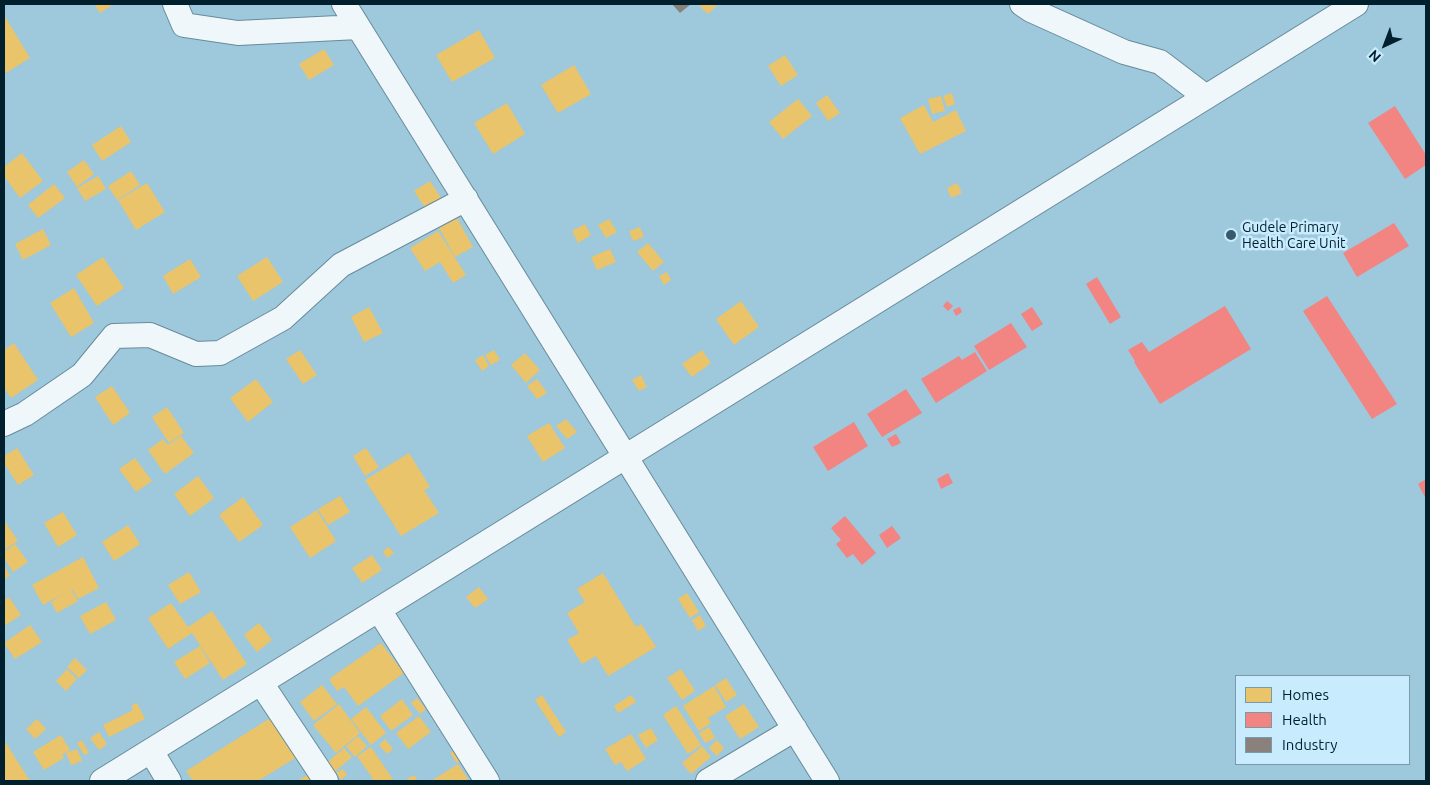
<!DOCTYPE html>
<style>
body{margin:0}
#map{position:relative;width:1430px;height:785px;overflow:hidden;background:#9ec8dc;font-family:Ubuntu,sans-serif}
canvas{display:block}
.frame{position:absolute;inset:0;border:5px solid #00202e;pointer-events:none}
.legend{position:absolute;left:1235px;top:675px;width:175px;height:90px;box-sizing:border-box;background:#c8ecfe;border:1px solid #789aab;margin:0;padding:6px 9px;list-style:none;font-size:15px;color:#00202e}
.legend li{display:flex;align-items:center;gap:10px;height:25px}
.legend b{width:25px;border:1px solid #789aab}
.north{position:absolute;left:1360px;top:20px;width:50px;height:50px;-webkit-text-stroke:4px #c8ecfe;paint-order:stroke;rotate:223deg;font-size:14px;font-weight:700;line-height:20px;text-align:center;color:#00202e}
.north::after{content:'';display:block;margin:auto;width:18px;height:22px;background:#00202e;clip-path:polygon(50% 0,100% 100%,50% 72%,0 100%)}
</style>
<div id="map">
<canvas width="1430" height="785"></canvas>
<div class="frame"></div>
<ul class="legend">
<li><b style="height:14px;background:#e9c46a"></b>Homes</li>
<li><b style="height:14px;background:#f28482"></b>Health</li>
<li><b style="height:14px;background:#8a817c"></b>Industry</li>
</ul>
<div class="north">N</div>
</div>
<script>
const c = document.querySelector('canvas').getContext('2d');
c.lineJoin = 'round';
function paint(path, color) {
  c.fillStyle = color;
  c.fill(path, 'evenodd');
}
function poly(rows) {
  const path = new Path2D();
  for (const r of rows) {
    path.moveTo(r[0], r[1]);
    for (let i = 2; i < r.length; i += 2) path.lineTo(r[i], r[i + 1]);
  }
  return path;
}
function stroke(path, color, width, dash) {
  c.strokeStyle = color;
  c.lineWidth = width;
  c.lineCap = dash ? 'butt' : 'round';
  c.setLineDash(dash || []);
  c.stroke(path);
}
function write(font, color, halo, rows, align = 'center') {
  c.font = font + ' Ubuntu,sans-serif';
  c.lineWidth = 5;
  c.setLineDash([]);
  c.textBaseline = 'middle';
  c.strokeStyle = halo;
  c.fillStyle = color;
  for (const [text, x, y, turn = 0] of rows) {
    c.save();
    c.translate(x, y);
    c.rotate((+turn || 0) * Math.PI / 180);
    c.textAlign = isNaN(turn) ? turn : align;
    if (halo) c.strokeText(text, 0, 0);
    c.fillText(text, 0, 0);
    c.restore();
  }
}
paint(poly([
 [94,4,114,4,100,13],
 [698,4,718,4,708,14],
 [4,15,30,58,4,74],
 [479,30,495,58,452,82,436,55],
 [324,49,334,65,309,80,299,64],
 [785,55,798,75,781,86,768,66],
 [574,65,591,94,558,113,541,85],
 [952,93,955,104,947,107,943,96],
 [827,95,840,113,828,121,816,103],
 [941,96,945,111,932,114,928,99],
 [798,99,812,116,783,139,769,122],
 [507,103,525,134,493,154,474,123],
 [924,105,933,122,956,110,966,131,920,154,900,118],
 [121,126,131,142,102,161,92,145],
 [22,153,43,181,20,198,4,176,4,167],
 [84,160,94,174,77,187,67,172],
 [131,171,140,185,117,200,108,186],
 [98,176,106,189,85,201,77,188],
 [430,181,445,204,429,214,414,191],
 [147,183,165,212,136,230,118,200],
 [957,183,962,193,951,198,947,188],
 [54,184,65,198,38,218,28,205],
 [457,218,473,247,455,257,439,228],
 [609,219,617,232,606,238,598,225],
 [585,224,591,235,578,243,572,231],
 [640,227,644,237,633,241,629,231],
 [43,229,51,245,23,260,15,244],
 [438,231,466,275,453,283,440,262,425,271,410,248],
 [648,243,664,262,653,271,637,252],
 [610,249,616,262,597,270,591,257],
 [103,257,124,288,97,306,76,275],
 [267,257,283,282,253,301,237,276],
 [190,259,201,277,173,294,163,276],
 [667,272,671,280,664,285,659,276],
 [74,288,94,323,71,337,50,303],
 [741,301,759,327,734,345,716,319],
 [369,307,383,333,364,342,351,317],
 [14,343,38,380,11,398,4,388,4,350],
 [300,350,317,375,303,384,286,359],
 [494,350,500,360,491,365,485,355],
 [702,350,711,363,692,377,682,364],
 [525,353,540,370,526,383,511,365],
 [483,355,489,366,482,371,475,360],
 [641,375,647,387,639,391,632,380],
 [256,379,273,402,248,422,230,398],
 [537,379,547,393,537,399,527,386],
 [112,386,130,413,113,425,95,397],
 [167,407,184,433,169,443,152,417],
 [566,419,577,432,567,439,556,426],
 [549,423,565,448,543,462,527,436],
 [181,436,194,453,165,474,148,450,163,439,168,445],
 [17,448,34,475,18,485,4,463,4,456],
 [366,448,379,467,365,476,353,456],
 [409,453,430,487,424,490,439,513,401,536,365,480],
 [135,458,152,481,136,492,119,469],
 [198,476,214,498,190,516,174,494],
 [340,496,350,512,328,525,318,509],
 [243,497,263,525,239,542,219,515],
 [317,510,336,541,310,558,290,527],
 [63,512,77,535,58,547,44,523],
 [4,520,18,541,4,550],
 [128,525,140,544,114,561,102,542],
 [15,544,28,562,13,572,4,558,4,552],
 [389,547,394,553,387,558,383,551],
 [372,555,382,570,362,583,352,568],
 [83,557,99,588,78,599,72,589,71,590,78,601,57,613,51,602,63,594,43,605,32,585],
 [4,565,10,576,4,579],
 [189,572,201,592,180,604,168,585],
 [603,573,636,627,641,624,656,647,608,676,596,656,582,664,567,640,579,633,567,613,585,602,577,589],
 [479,587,488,599,475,608,466,597],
 [687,593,699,612,690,618,678,599],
 [9,597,21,615,4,626,4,600],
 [106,602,116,620,90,634,80,616],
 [171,603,188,627,212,611,247,664,223,680,192,633,168,649,148,618],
 [700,615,706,626,698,631,692,620],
 [259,623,272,640,257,652,244,635],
 [30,625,42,642,15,659,4,643],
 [381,643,404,673,358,706,344,687,337,691,329,679],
 [200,646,210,663,185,679,174,662],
 [75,658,87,670,79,678,67,667],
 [67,669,77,679,66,691,56,681],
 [681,669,695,691,682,700,667,678],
 [726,678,737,695,726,702,715,685],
 [322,685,337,704,314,721,300,702],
 [714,686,726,707,708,718,711,723,699,731,683,706],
 [542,695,566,732,559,737,535,700],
 [631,695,636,702,618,713,614,706],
 [417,698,426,709,420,714,411,703],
 [402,699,413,715,391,731,380,716],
 [137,703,145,719,109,737,103,725,133,710,131,706],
 [339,704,360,733,336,753,313,725],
 [744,704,759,727,740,739,725,716],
 [676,706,701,745,688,754,663,715],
 [366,707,386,733,371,745,351,719],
 [275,715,300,755,258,781,193,781,186,771],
 [419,716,431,732,408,749,396,733],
 [37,719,46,729,35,739,26,729],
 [709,727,715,738,705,743,699,733],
 [651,728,658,740,646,748,638,735],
 [99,732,107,744,99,750,90,738],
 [631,734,646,759,627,771,621,762,615,765,605,749],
 [61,735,70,750,62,755,64,758,44,770,33,752],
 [358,736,367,746,355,757,346,746],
 [385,739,393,749,387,754,379,745],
 [4,740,30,781,4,781],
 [82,740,89,753,84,755,77,743],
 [717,740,724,748,717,756,709,748],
 [702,746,711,757,691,774,682,763],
 [371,747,394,781,369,781,373,779,357,756],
 [344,748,352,757,332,774,324,765],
 [77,749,82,761,71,765,66,753],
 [455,750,462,760,457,763,450,753],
 [458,764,468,779,465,781,431,781],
 [343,769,347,775,341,780,336,773],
 [308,775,312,781,297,781],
 [414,775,418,781,404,781]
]), '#e9c46a');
paint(poly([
 [1395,106,1426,155,1426,165,1405,179,1368,123],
 [1394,223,1409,246,1357,277,1343,253],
 [1097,277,1121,317,1110,324,1086,284],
 [1327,296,1397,404,1372,419,1303,311],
 [947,301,953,306,948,311,943,306],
 [1225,306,1251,349,1160,404,1134,362,1135,361,1128,350,1142,342,1149,352],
 [960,307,962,312,956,316,953,310],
 [1032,307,1043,324,1032,331,1021,314],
 [1011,323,1027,347,989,370,974,346],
 [975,352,987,371,936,403,921,379,959,356,962,360],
 [906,389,922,413,882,437,867,414],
 [854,422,868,446,828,471,813,447],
 [896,434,901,443,892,447,887,439],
 [948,473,953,483,941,489,937,479],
 [1426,479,1426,499,1418,484],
 [845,516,876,553,862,565,853,554,847,558,836,544,841,540,831,528],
 [892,526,901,538,887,548,879,535]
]), '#f28482');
paint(poly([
 [672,4,691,4,680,13]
]), '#8a817c');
const minor = poly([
 [175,4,184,25,238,33,358,27],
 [344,4,827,781],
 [1022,4,1031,10,1124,52,1160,62,1206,97],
 [4,424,25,414,82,375,114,336,150,335,196,354,220,353,283,318,341,265,466,199],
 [379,610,487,781],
 [261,683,326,781],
 [151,751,169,781],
 [102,781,1356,4],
 [708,781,795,729]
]);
stroke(minor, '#688b9b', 26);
stroke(minor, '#f0f7fa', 24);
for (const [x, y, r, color] of [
 [1231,235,6,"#375b6b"]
]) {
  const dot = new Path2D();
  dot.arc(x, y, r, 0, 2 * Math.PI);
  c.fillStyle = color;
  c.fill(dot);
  stroke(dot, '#c8ecfe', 2);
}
write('14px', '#00202e', '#c8ecfe', [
 ["Gudele Primary",1242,227],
 ["Health Care Unit",1242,243]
], 'left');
</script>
